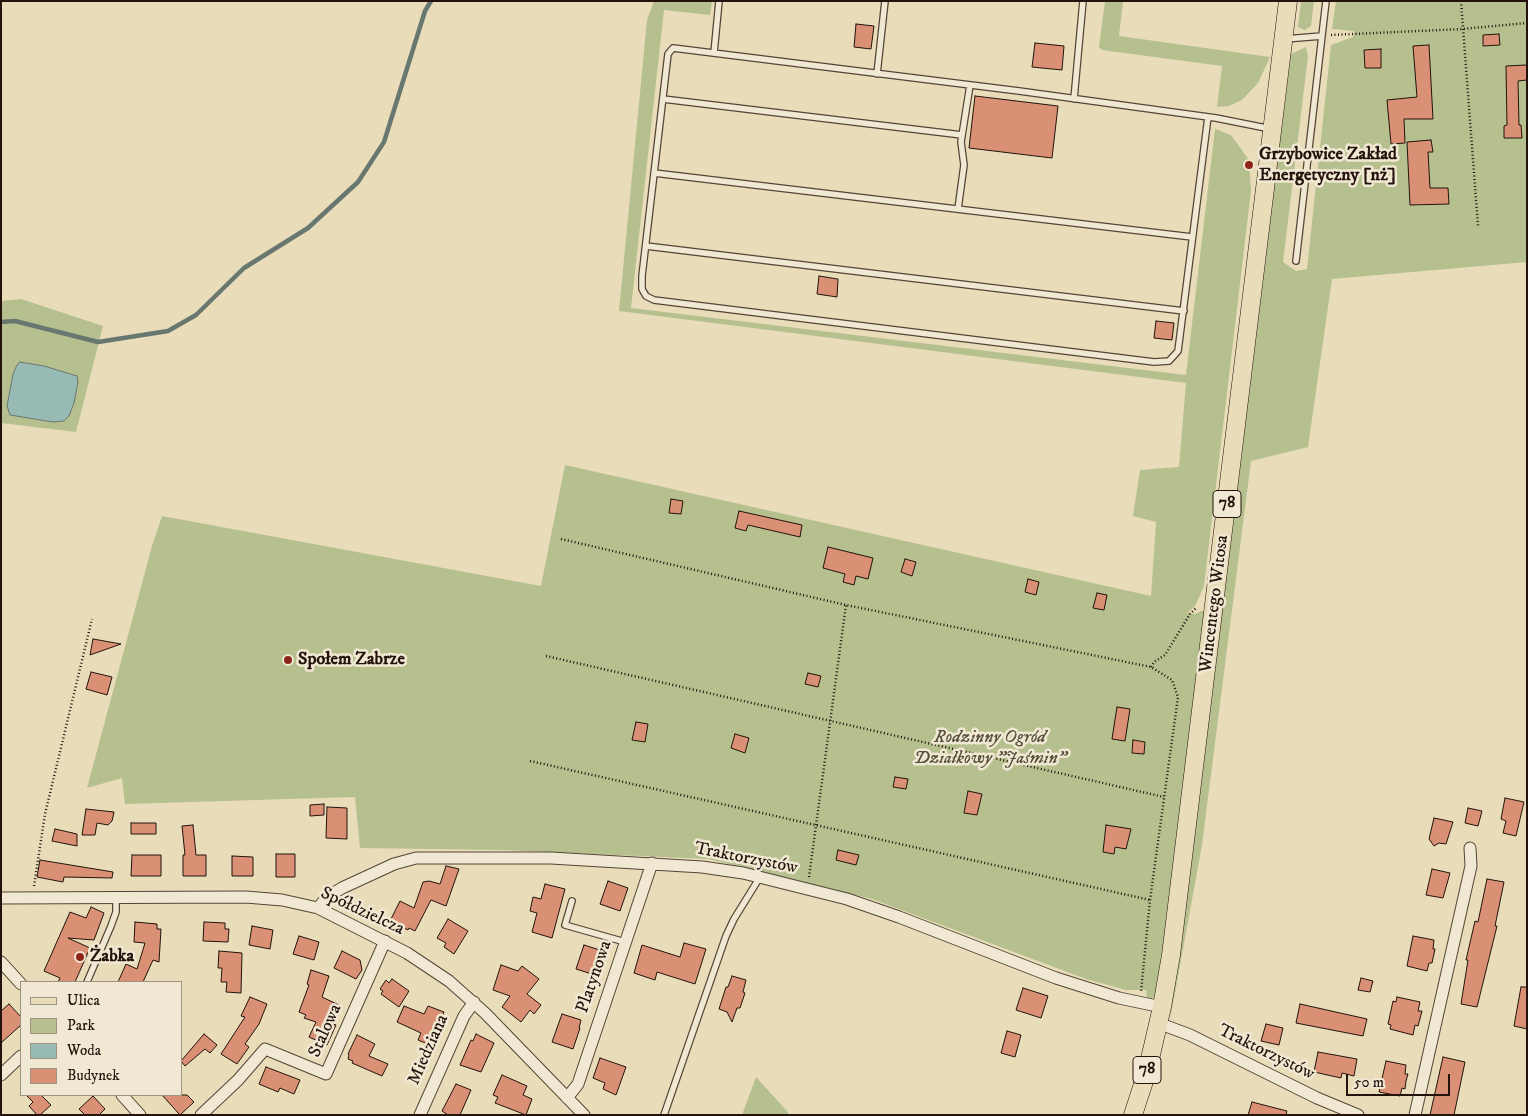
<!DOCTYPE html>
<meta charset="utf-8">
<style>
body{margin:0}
#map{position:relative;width:1528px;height:1116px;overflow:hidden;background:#e8dcb9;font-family:"IM FELL DW Pica",serif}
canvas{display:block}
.frame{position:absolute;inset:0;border:2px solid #23130c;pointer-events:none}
.legend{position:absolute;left:20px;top:981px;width:162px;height:115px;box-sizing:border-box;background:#f0e8d2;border:1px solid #9e9383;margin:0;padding:6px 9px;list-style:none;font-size:15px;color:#23130c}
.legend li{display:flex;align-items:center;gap:10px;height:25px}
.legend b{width:25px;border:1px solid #9e9383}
.scale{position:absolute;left:1346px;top:1074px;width:104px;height:22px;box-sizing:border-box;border:2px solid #23130c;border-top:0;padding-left:6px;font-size:15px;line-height:18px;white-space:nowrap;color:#23130c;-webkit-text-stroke:4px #f0e8d2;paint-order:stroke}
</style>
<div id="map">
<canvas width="1528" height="1116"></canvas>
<div class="frame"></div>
<ul class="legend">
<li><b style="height:6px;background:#e8dcb9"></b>Ulica</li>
<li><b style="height:14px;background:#b6c08f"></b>Park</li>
<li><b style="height:14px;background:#98bab5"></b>Woda</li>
<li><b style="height:14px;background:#d99075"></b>Budynek</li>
</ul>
<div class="scale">50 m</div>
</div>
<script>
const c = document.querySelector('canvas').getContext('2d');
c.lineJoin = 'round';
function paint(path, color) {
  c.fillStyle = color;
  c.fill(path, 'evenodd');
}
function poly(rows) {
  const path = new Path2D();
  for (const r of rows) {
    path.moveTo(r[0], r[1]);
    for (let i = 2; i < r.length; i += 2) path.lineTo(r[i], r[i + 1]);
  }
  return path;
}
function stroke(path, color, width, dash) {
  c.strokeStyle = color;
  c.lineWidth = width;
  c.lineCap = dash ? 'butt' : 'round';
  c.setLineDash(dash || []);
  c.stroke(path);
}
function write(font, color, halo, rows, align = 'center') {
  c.font = font + ' "IM FELL DW Pica",serif';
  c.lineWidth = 5;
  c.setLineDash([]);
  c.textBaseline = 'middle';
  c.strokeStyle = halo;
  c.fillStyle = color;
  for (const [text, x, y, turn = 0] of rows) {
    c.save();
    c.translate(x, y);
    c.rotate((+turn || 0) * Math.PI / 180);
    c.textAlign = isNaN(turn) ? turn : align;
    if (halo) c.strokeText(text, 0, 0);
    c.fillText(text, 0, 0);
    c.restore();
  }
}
paint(poly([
 [654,1,712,1,710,15,664,10,631,308,1186,375,1215,129,1231,135,1249,160,1251,191,1204,586,1195,606,1187,613,1195,614,1201,611,1206,611,1158,990,1154,997,1150,1000,1147,999,1146,990,1126,990,1086,979,872,899,708,859,503,850,360,848,355,797,125,804,122,778,87,788,152,546,162,516,541,586,565,465,1151,596,1156,522,1133,516,1140,470,1179,467,1186,383,619,311,647,20],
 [1105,1,1123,1,1119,36,1270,57,1258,83,1242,100,1229,106,1217,107,1222,66,1102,50,1099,47],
 [1301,1,1314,1,1311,26,1305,30,1298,27],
 [1336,1,1527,1,1527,262,1332,279,1308,447,1251,461,1202,845,1171,1015,1173,989,1199,802,1291,54,1306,47,1308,56,1283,262,1296,271,1307,269,1331,45,1353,37,1354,34,1354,31,1332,29],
 [21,299,103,326,76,432,1,423,1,301],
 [756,1077,787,1111,789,1115,742,1115]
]), '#b6c08f');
const water = poly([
 [20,362,44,366,77,376,78,382,74,403,69,416,64,421,53,422,10,415,7,406,13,374,17,365,20,362]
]);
paint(water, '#98bab5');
stroke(water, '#697771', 1);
stroke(poly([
 [1,322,15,321,98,342,168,331,196,315,244,268,308,228,358,182,384,142,425,11,431,1]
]), '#697771', 4.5);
const building = poly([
 [856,24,874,26,871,49,854,47,856,24],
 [1499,34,1500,45,1483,46,1483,35,1499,34],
 [1035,43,1064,46,1062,70,1032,67,1035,43],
 [1429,45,1433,119,1404,119,1405,143,1391,144,1387,100,1417,97,1413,46,1429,45],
 [1381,49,1381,68,1365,68,1364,50,1381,49],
 [1527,65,1527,80,1518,81,1519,125,1521,125,1522,138,1504,138,1504,126,1507,125,1506,66,1527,65],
 [975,96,1058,106,1052,158,969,148,975,96],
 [1431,140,1433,152,1428,152,1430,188,1448,188,1449,204,1410,205,1407,142,1431,140],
 [819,276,838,279,837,297,817,294,819,276],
 [1156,321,1174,323,1172,340,1154,338,1156,321],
 [671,499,683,501,681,514,669,513,671,499],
 [739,511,802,525,800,537,748,525,746,531,735,528,739,511],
 [828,547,873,558,868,579,856,576,854,585,843,582,845,574,823,568,828,547],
 [905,559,916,562,912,576,901,572,905,559],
 [1028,579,1039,582,1036,595,1025,592,1028,579],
 [1097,593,1107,595,1104,610,1093,608,1097,593],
 [93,639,121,644,90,655,93,639],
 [91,672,112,677,107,695,86,689,91,672],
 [808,673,821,676,818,687,805,684,808,673],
 [1117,707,1130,709,1125,741,1112,739,1117,707],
 [636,722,648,724,645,742,632,740,636,722],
 [735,734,749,738,745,753,731,748,735,734],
 [1133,740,1145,742,1144,754,1132,753,1133,740],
 [895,777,908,779,906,789,893,787,895,777],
 [968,791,982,794,977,815,964,813,968,791],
 [1505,798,1524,802,1516,836,1503,833,1506,821,1501,819,1505,798],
 [324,804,324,815,310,816,310,805,324,804],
 [327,807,347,808,347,839,326,838,327,807],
 [1468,808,1482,811,1478,826,1465,823,1468,808],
 [86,809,114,812,112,821,108,825,97,823,95,835,82,835,86,809],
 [1434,818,1453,822,1446,844,1439,843,1434,846,1429,839,1434,818],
 [131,823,156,823,156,834,131,834,131,823],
 [193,825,196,855,206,855,206,876,183,876,183,855,185,855,182,826,193,825],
 [1106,825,1131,829,1126,849,1115,847,1114,854,1103,852,1106,825],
 [55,829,77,834,77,846,52,841,55,829],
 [838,850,859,855,856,865,836,860,838,850],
 [276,854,295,854,295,877,276,877,276,854],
 [132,855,161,855,161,876,131,876,132,855],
 [232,856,253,857,253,876,232,876,232,856],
 [40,860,113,872,112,878,64,877,63,882,37,877,40,860],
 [446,866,459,869,446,906,431,900,415,931,409,928,408,930,390,921,400,901,414,908,423,882,429,881,440,884,446,866],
 [1432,869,1450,873,1443,898,1426,895,1432,869],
 [1487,879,1504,882,1495,926,1497,926,1477,1007,1461,1004,1468,960,1466,960,1475,921,1478,922,1487,879],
 [608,881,628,888,620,911,600,904,608,881],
 [545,884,565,889,552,938,532,932,537,913,530,911,533,897,541,899,545,884],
 [91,907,104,913,94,940,68,938,90,948,75,982,58,982,60,978,44,971,70,912,86,918,91,907],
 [448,919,468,931,454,954,444,947,446,943,437,938,448,919],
 [135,922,157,924,157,929,161,929,159,962,153,960,143,982,118,982,126,964,137,969,145,943,134,942,135,922],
 [204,922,225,923,225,929,229,929,228,942,203,941,204,922],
 [252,926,273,930,270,949,249,945,252,926],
 [299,936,319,942,314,960,293,954,299,936],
 [1413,936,1434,940,1433,949,1435,949,1432,963,1429,963,1427,971,1407,966,1413,936],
 [684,943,706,949,695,984,657,972,655,980,634,973,642,945,680,957,684,943],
 [584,945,603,951,595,975,576,969,584,945],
 [219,951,242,953,241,993,226,992,227,982,221,982,222,968,218,968,219,951],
 [342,951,360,960,362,970,356,979,334,968,342,951],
 [501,965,518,971,522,966,539,979,527,994,541,1005,534,1014,530,1010,521,1022,502,1007,510,996,493,990,501,965],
 [311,970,329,976,322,997,341,1006,333,1024,336,1025,327,1045,309,1037,316,1022,304,1018,306,1015,299,1012,309,985,307,984,311,970],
 [732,976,746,980,743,992,745,993,740,1008,737,1008,732,1022,727,1012,719,1009,726,987,728,987,732,976],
 [1361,978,1373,981,1370,992,1358,990,1361,978],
 [392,979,409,991,399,1007,381,994,383,991,380,989,386,980,389,983,392,979],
 [1521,987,1527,987,1527,1029,1514,1026,1521,987],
 [1023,988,1048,996,1041,1018,1016,1010,1023,988],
 [250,997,267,1004,259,1024,245,1044,249,1047,237,1064,221,1054,245,1017,241,1016,250,997],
 [1397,997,1420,1002,1418,1011,1422,1011,1418,1026,1415,1025,1413,1035,1390,1029,1391,1025,1388,1024,1393,1001,1396,1002,1397,997],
 [9,1004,21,1017,21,1025,1,1043,1,1011,9,1004],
 [1300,1004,1367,1019,1363,1036,1296,1023,1300,1004],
 [404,1006,424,1014,428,1006,444,1012,440,1023,444,1024,435,1047,418,1040,421,1033,397,1022,404,1006],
 [562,1014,581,1020,579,1028,580,1028,573,1049,552,1042,562,1014],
 [1266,1024,1283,1028,1279,1045,1261,1041,1266,1024],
 [1007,1031,1021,1035,1015,1057,1001,1053,1007,1031],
 [204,1034,217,1045,210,1053,205,1049,185,1066,181,1061,204,1034],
 [476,1034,494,1043,481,1072,460,1065,471,1040,473,1041,476,1034],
 [357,1035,375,1044,369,1056,388,1064,382,1076,352,1063,353,1061,348,1059,349,1055,348,1054,357,1035],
 [1318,1052,1357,1059,1354,1076,1342,1073,1341,1078,1314,1072,1318,1052],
 [1443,1057,1465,1062,1454,1115,1430,1115,1443,1057],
 [600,1058,626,1067,616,1095,603,1089,605,1083,593,1078,600,1058],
 [1386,1061,1406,1065,1405,1074,1408,1074,1406,1081,1405,1089,1402,1088,1400,1096,1379,1092,1386,1061],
 [266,1067,300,1080,294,1094,280,1088,278,1092,259,1084,266,1067],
 [502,1075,527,1086,523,1095,532,1099,526,1115,495,1103,498,1097,493,1095,502,1075],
 [456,1084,471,1090,460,1115,448,1115,442,1111,456,1084],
 [26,1095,41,1095,51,1105,40,1115,37,1115,29,1106,33,1102,26,1095],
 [162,1095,187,1095,194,1102,180,1115,162,1095],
 [93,1096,105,1109,99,1115,85,1115,79,1109,93,1096],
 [1252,1102,1287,1111,1286,1115,1248,1115,1252,1102]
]);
paint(building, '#d99075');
stroke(building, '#23130c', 1);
const service = poly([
 [1285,39,1322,36],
 [714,53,719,1],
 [877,74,885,1],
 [663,99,962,135],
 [1074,99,1083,1],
 [1208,117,1178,351,1169,361,1154,362,654,300,646,296,642,289,642,276,668,54,673,48,1019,91,1216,118,1271,129],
 [654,173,1192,237],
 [958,209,964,165,961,142,970,85],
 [646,246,1184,311],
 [1296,261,1326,1],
 [572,901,565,925,625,942],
 [87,982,111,926,116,912,116,897],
 [664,1115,726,936,734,919,760,877]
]);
const minor = poly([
 [1,898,246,897,282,900,318,908,407,953,449,981,485,1013,584,1115],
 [318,908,327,897,342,888,394,864,416,858,551,858,702,867,743,873,847,899,899,917,1056,978,1119,998,1162,1007],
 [1,962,21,984],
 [1158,1023,1190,1035,1317,1098,1358,1115],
 [1,1075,21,1056],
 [122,1095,140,1115],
 [567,1098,578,1084,652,863],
 [201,1115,238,1080,265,1049,326,1074,385,941],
 [420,1115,464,1016,474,1002],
 [1415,1115,1471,866,1470,848]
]);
const primary = poly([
 [1133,1115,1147,1072,1162,1007,1171,955,1288,1]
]);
stroke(service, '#544537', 8);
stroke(minor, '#544537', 13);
stroke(primary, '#23130c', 19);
stroke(poly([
 [1461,1,1478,226],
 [1331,35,1462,29,1527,23],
 [561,539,846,605,1151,667,1172,680,1178,697,1150,900,1141,992],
 [546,656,1164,797],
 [1151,667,1154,662,1165,655,1190,614,1197,607],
 [530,761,1150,900],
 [809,877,846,605],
 [34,886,45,814,92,619]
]), '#23130c', 2.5, [1, 2.5]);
stroke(service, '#f0e8d2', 5.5);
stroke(minor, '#f0e8d2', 11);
stroke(primary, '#e8dcb9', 18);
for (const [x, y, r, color] of [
 [1249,165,5,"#8f2418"],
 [288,660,5,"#8f2418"],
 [80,957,5,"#8f2418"]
]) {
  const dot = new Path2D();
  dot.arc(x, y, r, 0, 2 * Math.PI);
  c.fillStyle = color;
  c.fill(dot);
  stroke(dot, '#f0e8d2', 2);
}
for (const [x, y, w] of [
 [1227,504,28],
 [1147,1070,28]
]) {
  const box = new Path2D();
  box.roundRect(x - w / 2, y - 13.5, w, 27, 4);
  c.fillStyle = '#f0e8d2';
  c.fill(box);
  stroke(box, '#23130c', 1);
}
write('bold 16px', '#23130c', null, [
 ["78",1227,504],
 ["78",1147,1070]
]);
write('bold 18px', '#23130c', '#f0e8d2', [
 ["Grzybowice Zakład",1259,155],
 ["Energetyczny [nż]",1259,176],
 ["Społem Zabrze",298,660],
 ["Żabka",90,957]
], 'left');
write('18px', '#23130c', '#f0e8d2', [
 ["Wincentego Witosa",1215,604,-83],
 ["Traktorzystów",746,859,11],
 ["Spółdzielcza",362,912,25],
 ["Platynowa",595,977,-71],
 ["Stalowa",326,1031,-66],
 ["Miedziana",429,1050,-66],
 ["Traktorzystów",1266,1053,26]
]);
write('italic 18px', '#56503a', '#f0e8d2', [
 ["Rodzinny Ogród",990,738],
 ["Działkowy \"Jaśmin\"",990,759]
]);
</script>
